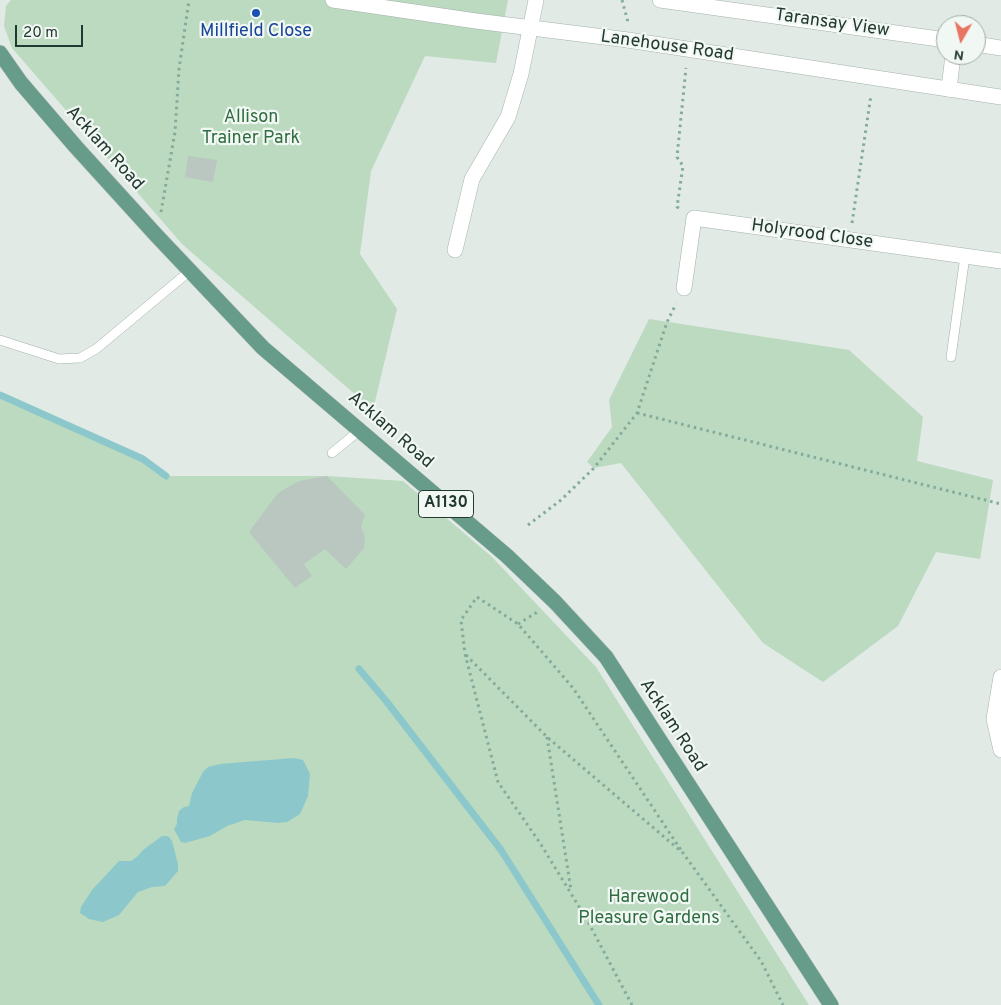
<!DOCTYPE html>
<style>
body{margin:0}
#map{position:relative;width:1001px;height:1005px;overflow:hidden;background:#e1eae5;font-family:Overpass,sans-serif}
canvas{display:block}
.north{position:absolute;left:936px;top:15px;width:50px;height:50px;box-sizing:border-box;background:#f1f7f3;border:1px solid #9eaba5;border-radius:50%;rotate:188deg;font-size:14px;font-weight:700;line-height:20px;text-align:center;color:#223931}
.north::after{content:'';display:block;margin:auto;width:18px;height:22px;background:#e77562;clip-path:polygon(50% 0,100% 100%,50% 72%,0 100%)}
.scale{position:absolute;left:15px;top:25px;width:68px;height:22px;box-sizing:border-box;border:2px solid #223931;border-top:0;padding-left:6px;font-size:15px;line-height:18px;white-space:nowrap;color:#223931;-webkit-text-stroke:4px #f1f7f3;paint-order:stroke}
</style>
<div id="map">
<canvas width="1001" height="1005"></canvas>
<div class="north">N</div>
<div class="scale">20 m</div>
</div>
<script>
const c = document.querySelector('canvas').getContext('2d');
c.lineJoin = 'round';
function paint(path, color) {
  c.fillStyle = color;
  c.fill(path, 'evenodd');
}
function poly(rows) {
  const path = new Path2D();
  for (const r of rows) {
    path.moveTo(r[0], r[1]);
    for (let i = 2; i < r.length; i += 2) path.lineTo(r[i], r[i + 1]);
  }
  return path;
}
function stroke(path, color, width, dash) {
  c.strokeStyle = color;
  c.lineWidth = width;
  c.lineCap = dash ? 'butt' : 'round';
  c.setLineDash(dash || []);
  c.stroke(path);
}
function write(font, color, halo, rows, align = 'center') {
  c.font = font + ' Overpass,sans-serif';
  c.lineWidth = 4.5;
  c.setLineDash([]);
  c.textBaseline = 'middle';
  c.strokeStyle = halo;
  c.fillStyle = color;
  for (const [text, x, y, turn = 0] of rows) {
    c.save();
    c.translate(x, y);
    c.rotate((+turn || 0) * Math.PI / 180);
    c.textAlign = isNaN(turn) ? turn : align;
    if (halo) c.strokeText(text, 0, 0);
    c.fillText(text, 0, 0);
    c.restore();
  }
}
paint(poly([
 [11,0,508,0,496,63,425,56,371,171,360,254,397,309,373,410,182,244,12,48,4,26,6,6],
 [649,319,849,350,923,417,917,461,993,480,980,559,936,552,898,626,823,682,763,643,621,463,594,468,587,462,612,427,609,400],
 [0,395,143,459,166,476,327,476,403,481,492,557,596,667,809,1005,0,1005]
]), '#bbdac0');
paint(poly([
 [294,758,303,760,310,774,308,796,300,814,287,822,278,823,245,820,227,826,210,836,185,843,181,842,174,829,177,824,177,819,179,811,184,807,189,806,192,793,203,772,208,767,220,764],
 [162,836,168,836,172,841,178,864,178,871,165,886,152,887,138,892,119,915,103,922,89,919,80,913,81,907,92,890,119,861,131,861,138,856,143,850]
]), '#8cc8cb');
stroke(poly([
 [0,395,143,459,166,476],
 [359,669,387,702,501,850,599,1005]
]), '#8cc8cb', 7);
paint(poly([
 [188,156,217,160,213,182,185,177],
 [327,476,365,515,361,527,365,537,364,548,346,569,325,549,304,564,312,576,295,588,249,532,278,493,299,481]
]), '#b9c7c0');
const service = poly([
 [0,340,59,359,80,358,96,349,191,270],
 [951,357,965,256],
 [332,453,360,430]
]);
const minor = poly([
 [660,0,946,40],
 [976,44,1001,48],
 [949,89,953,55],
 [455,250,472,179,508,117,521,74,536,0],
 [684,288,694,218,1001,261],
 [1001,677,994,719,1001,750]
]);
const tertiary = poly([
 [333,0,476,21,628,40,1001,97]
]);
const primary = poly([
 [0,53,21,83,76,147,156,235,263,348,507,556,555,602,606,657,831,1005]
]);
stroke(service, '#a4b1ab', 10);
stroke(minor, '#a4b1ab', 16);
stroke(tertiary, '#a4b1ab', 16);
stroke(primary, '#bdc4c1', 16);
stroke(poly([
 [622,0,628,22],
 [679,208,677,207,683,166,677,157,686,68],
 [161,212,175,132,179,69,189,0],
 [852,223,871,95],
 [637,413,1001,504],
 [528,525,561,500,594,468,637,413,667,322,676,304],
 [518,624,539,611],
 [466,655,547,737,683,853,761,961,783,1005],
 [547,737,571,890],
 [632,1005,586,918,540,843,498,782,465,654,461,620,477,597,518,624,573,688,683,853]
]), '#83ab9b', 3, [2.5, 4]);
stroke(service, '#fff', 9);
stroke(minor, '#fff', 15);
stroke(tertiary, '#fff', 15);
stroke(primary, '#689c8a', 15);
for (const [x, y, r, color] of [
 [256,13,5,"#1a4fb4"]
]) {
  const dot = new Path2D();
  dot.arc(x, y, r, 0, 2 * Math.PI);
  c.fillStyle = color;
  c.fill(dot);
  stroke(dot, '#f1f7f3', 2);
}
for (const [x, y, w] of [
 [446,504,55]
]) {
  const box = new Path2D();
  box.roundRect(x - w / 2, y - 13.5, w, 27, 4);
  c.fillStyle = '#f1f7f3';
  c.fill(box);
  stroke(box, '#223931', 1);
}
write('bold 16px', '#223931', null, [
 ["A1130",446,504]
]);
write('18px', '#223931', '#f1f7f3', [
 ["Taransay View",832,24,8],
 ["Lanehouse Road",667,47,8],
 ["Acklam Road",104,149,48],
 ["Holyrood Close",812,235,8],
 ["Acklam Road",390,431,41],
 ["Acklam Road",672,726,57]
]);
write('18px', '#164399', '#f1f7f3', [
 ["Millfield Close",256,32]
]);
write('18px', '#306d41', '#f1f7f3', [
 ["Allison",251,118],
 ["Trainer Park",251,139],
 ["Harewood",649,898],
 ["Pleasure Gardens",649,919]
]);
</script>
